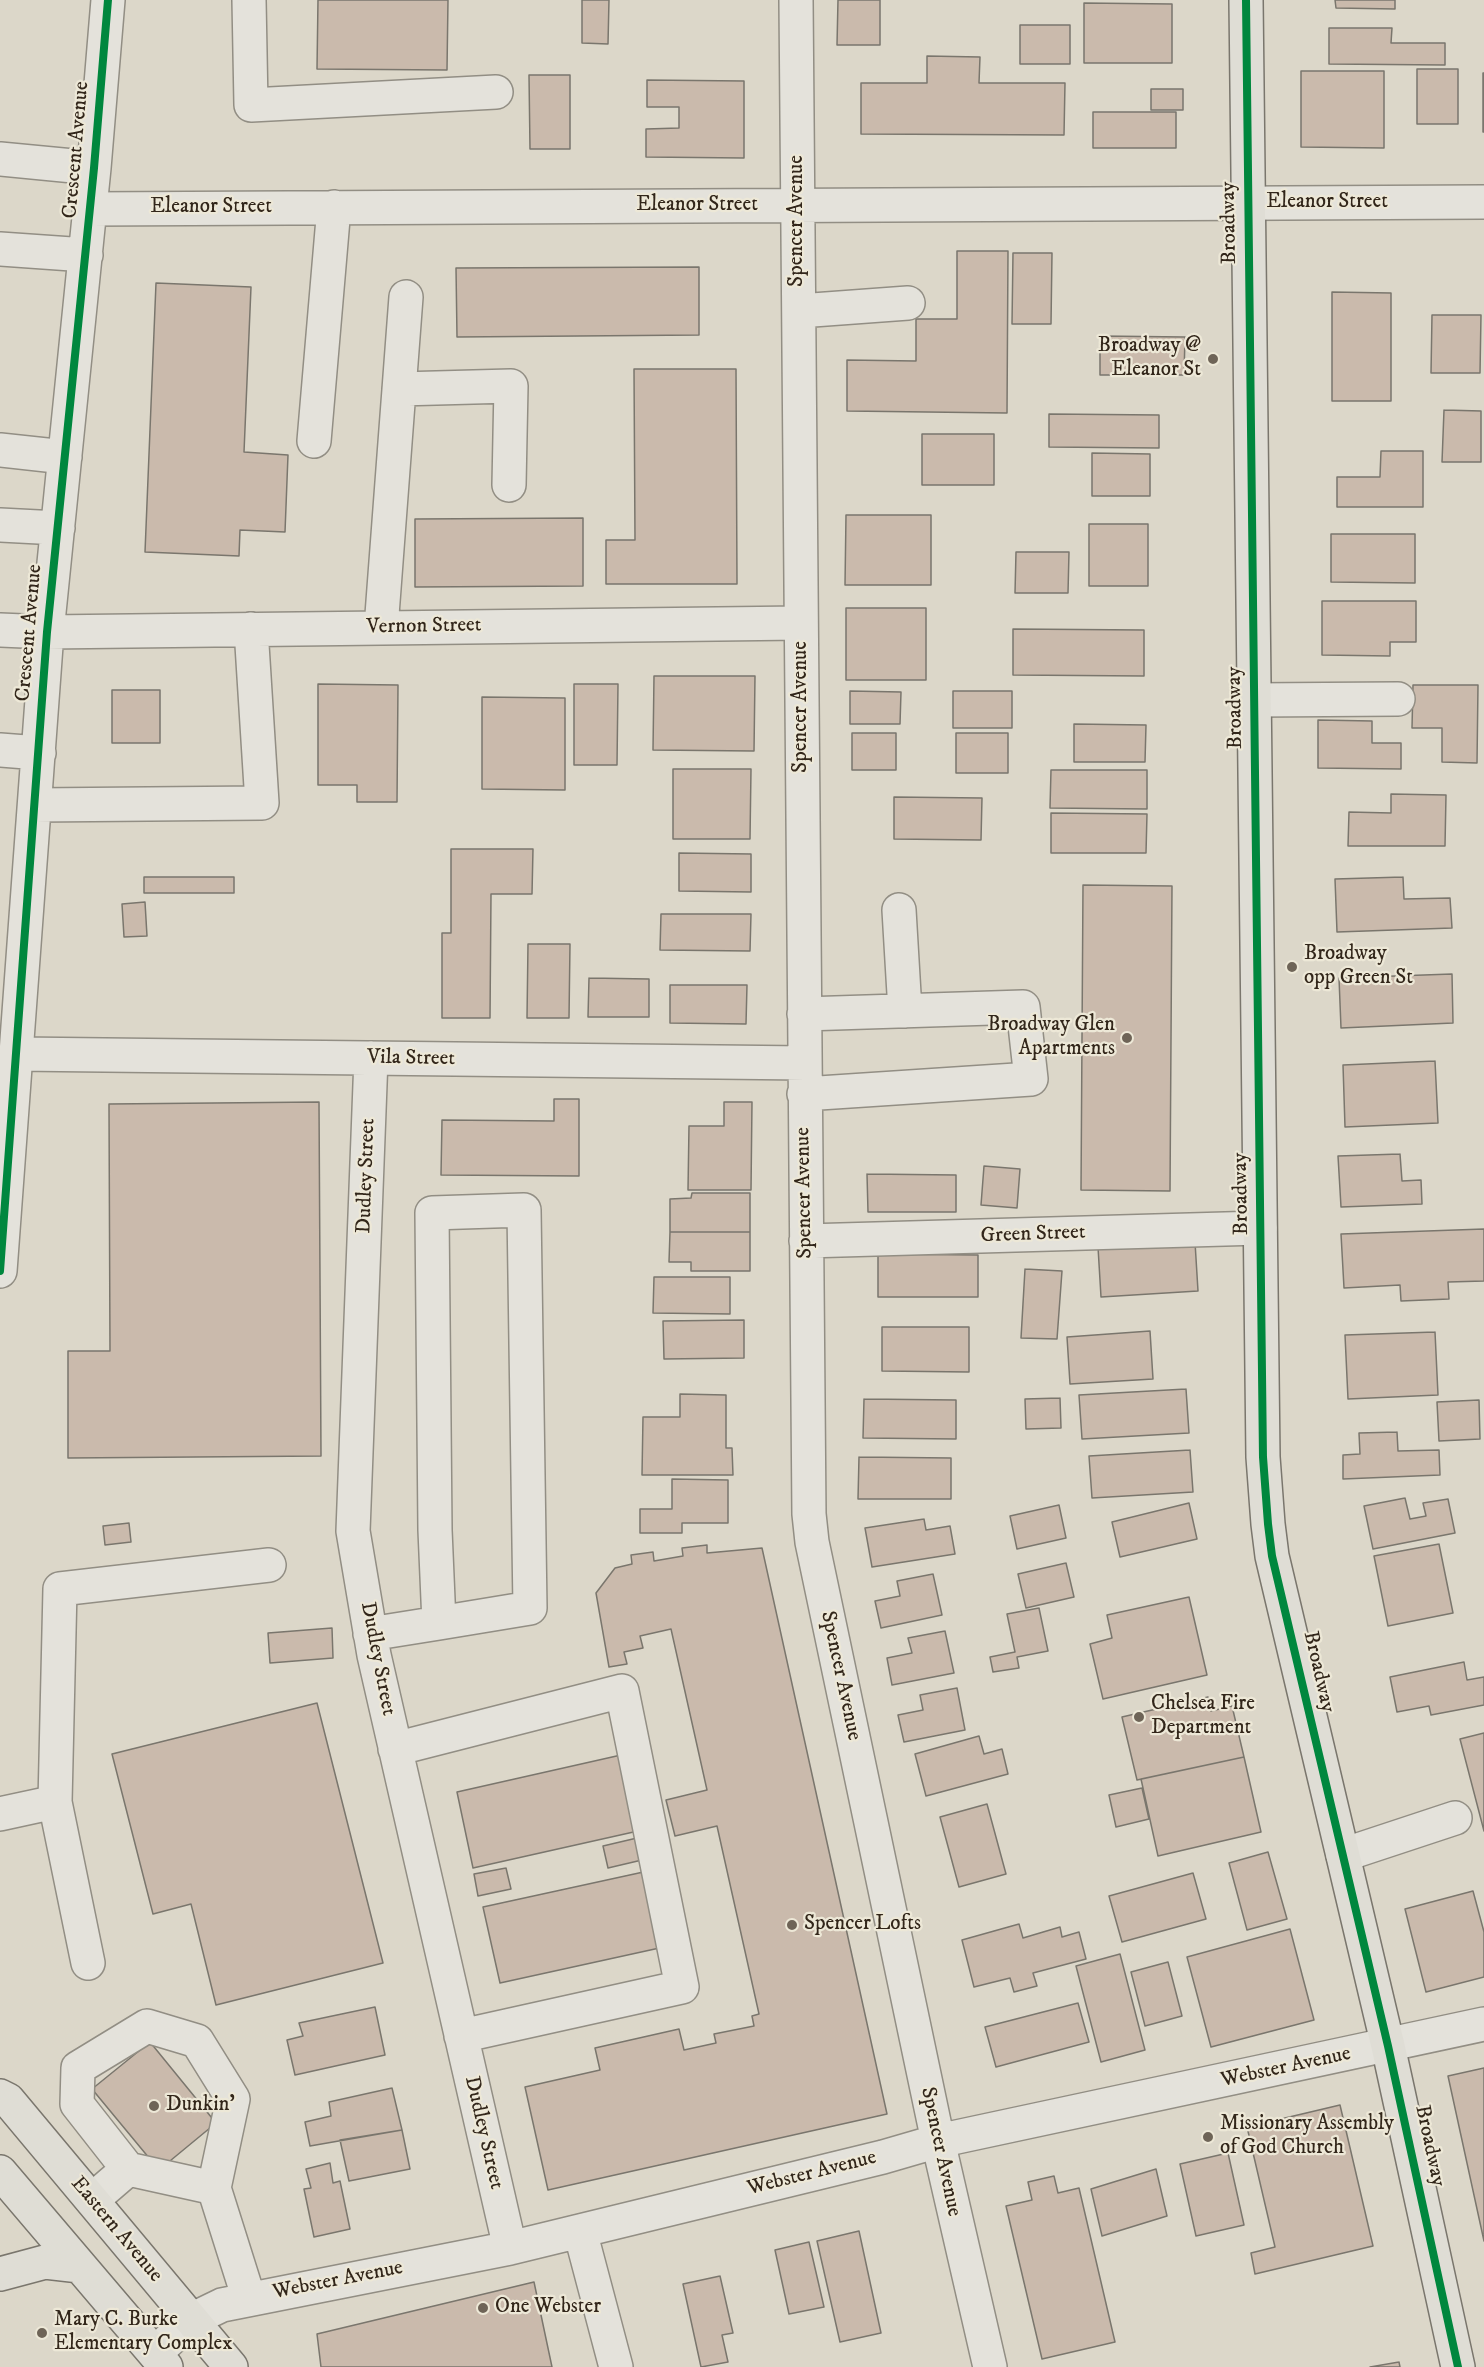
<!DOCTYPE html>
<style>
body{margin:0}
canvas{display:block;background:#dcd7c9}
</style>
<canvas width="1484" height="2367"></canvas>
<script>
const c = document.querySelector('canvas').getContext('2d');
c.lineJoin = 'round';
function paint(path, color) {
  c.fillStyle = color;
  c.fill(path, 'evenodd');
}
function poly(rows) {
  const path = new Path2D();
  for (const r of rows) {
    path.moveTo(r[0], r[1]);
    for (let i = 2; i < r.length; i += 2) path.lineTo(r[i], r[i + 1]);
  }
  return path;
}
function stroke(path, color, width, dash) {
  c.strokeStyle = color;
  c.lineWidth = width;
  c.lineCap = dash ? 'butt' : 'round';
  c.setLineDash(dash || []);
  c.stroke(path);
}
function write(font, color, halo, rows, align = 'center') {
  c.font = font + ' "IM FELL DW Pica",serif';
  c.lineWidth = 4.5;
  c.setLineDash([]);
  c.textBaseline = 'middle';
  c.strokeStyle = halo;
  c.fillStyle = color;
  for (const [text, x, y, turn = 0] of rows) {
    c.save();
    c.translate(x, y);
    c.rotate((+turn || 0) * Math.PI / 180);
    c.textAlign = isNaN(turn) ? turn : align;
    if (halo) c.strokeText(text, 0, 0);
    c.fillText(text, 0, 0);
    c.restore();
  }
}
const building = poly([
 [318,0,448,0,447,70,317,69,318,0],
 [582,0,609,0,608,44,582,43,582,0],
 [838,0,880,0,880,45,837,45,838,0],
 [1335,0,1395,0,1395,9,1336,8,1335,0],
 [1084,3,1172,4,1172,63,1084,63,1084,3],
 [1020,25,1070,25,1070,64,1020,64,1020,25],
 [1329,28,1392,28,1391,43,1445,43,1445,65,1329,64,1329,28],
 [927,56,980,57,979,83,1065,83,1064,135,861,134,861,83,927,83,927,56],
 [1417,69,1458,69,1458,124,1417,124,1417,69],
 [1301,71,1384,71,1384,148,1301,147,1301,71],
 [1483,73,1484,73,1484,132,1483,132,1483,73],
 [529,75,570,75,570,149,530,149,529,75],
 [647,80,744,81,744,158,646,157,646,129,679,128,679,107,647,107,647,80],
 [1151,89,1183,89,1183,110,1151,110,1151,89],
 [1093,112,1176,112,1176,148,1093,148,1093,112],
 [957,251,1008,251,1007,413,847,411,847,360,916,361,916,319,957,319,957,251],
 [1013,253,1052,253,1051,324,1012,324,1013,253],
 [699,267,699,335,457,337,456,268,699,267],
 [156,283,251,287,244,452,288,455,285,532,240,530,239,556,145,552,156,283],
 [1332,292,1391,293,1391,401,1332,401,1332,292],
 [1432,315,1481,315,1480,373,1431,373,1432,315],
 [1100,336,1185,337,1184,375,1100,375,1100,336],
 [634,369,736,369,737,584,606,584,606,540,635,540,634,369],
 [1444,410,1481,411,1481,462,1442,462,1444,410],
 [1049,414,1159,415,1159,448,1049,447,1049,414],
 [922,434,994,434,994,485,922,485,922,434],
 [1381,451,1423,451,1423,507,1337,507,1337,477,1380,477,1381,451],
 [1092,453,1150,454,1150,496,1092,496,1092,453],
 [846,515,931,515,931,585,845,585,846,515],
 [583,518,583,586,415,587,415,519,583,518],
 [1089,524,1148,524,1148,586,1089,586,1089,524],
 [1331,534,1415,534,1415,583,1331,582,1331,534],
 [1016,552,1069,552,1068,593,1015,593,1016,552],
 [1322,601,1416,601,1416,642,1390,642,1390,656,1322,655,1322,601],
 [846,608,926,608,926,680,846,680,846,608],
 [1013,629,1144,630,1144,676,1013,675,1013,629],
 [654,676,755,676,754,751,653,750,654,676],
 [318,684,398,685,397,802,357,802,357,785,318,785,318,684],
 [574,684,618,684,617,765,574,765,574,684],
 [1413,685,1478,685,1477,763,1442,762,1442,728,1412,728,1413,685],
 [112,690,160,690,160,743,112,743,112,690],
 [850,691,901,692,900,724,850,724,850,691],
 [953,691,1012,691,1012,728,953,728,953,691],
 [482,697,565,698,565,790,482,789,482,697],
 [1318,720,1372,721,1372,743,1401,743,1401,769,1318,768,1318,720],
 [1074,724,1146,725,1145,762,1074,762,1074,724],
 [852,733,896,733,896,770,852,770,852,733],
 [956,733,1008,733,1008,773,956,773,956,733],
 [673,769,751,769,750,839,673,839,673,769],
 [1051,770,1147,770,1147,809,1050,808,1051,770],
 [1391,794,1446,795,1445,846,1348,846,1349,812,1391,813,1391,794],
 [894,797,982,798,981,840,894,839,894,797],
 [1051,813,1147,814,1146,853,1051,853,1051,813],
 [451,849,533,849,532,894,491,894,490,1018,442,1018,442,933,451,933,451,849],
 [679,853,751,854,751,892,679,891,679,853],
 [144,877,234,877,234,893,144,893,144,877],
 [1403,877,1404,899,1450,898,1452,928,1337,932,1335,879,1403,877],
 [1083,885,1172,886,1170,1191,1081,1190,1083,885],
 [145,902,147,936,124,937,122,904,145,902],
 [661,914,751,914,750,951,660,950,661,914],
 [528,944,570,944,569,1018,527,1018,528,944],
 [1452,974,1453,1023,1341,1028,1339,978,1452,974],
 [589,978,649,979,649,1017,588,1017,589,978],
 [670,985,747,985,746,1024,670,1023,670,985],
 [1435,1061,1438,1123,1345,1127,1343,1065,1435,1061],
 [554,1099,579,1099,579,1176,441,1175,442,1120,554,1121,554,1099],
 [319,1102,321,1456,68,1458,68,1351,110,1351,109,1104,319,1102],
 [724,1102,752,1102,751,1190,688,1190,689,1126,724,1126,724,1102],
 [1400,1154,1402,1181,1421,1180,1422,1204,1341,1207,1338,1156,1400,1154],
 [984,1166,1020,1169,1017,1208,981,1205,984,1166],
 [867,1174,956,1175,956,1212,868,1212,867,1174],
 [692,1193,750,1193,750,1232,670,1232,670,1199,691,1198,692,1193],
 [1484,1229,1484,1281,1448,1282,1449,1299,1401,1301,1400,1285,1344,1288,1341,1234,1484,1229],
 [670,1232,750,1232,750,1271,691,1271,691,1262,669,1262,670,1232],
 [1195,1242,1198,1291,1101,1297,1098,1247,1195,1242],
 [878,1254,978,1255,978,1297,878,1297,878,1254],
 [1025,1269,1062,1271,1057,1339,1021,1338,1025,1269],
 [654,1277,730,1277,730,1314,653,1313,654,1277],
 [744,1320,744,1358,664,1359,663,1321,744,1320],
 [882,1327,969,1327,969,1372,882,1371,882,1327],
 [1150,1331,1153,1379,1070,1384,1067,1337,1150,1331],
 [1435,1332,1438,1395,1348,1399,1345,1335,1435,1332],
 [1186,1389,1189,1433,1082,1439,1079,1395,1186,1389],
 [680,1394,726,1395,726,1448,732,1448,733,1475,642,1475,643,1417,680,1417,680,1394],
 [1060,1398,1061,1428,1026,1429,1025,1399,1060,1398],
 [864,1399,956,1400,956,1439,863,1438,864,1399],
 [1479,1400,1480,1439,1439,1441,1437,1402,1479,1400],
 [1397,1432,1398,1451,1439,1450,1440,1475,1343,1479,1343,1455,1360,1454,1359,1433,1397,1432],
 [1190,1450,1193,1492,1092,1498,1089,1456,1190,1450],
 [859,1457,951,1458,951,1499,858,1499,859,1457],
 [672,1479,728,1480,728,1523,682,1523,682,1533,640,1533,640,1509,672,1509,672,1479],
 [1405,1498,1410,1519,1426,1516,1423,1503,1448,1499,1455,1533,1373,1549,1364,1506,1405,1498],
 [1189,1503,1197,1539,1120,1557,1112,1522,1189,1503],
 [1059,1505,1066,1538,1017,1549,1010,1516,1059,1505],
 [924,1519,926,1530,950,1526,955,1554,872,1567,865,1528,924,1519],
 [129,1523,131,1542,105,1545,103,1526,129,1523],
 [1439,1544,1453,1613,1388,1626,1374,1556,1439,1544],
 [707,1545,707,1553,762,1548,887,2114,548,2190,525,2087,600,2070,595,2048,679,2029,684,2050,716,2043,714,2034,754,2026,752,2016,759,2014,717,1826,675,1836,666,1800,707,1790,671,1629,640,1636,643,1648,624,1652,627,1664,609,1667,596,1593,615,1568,632,1564,631,1555,653,1552,654,1561,683,1556,682,1548,707,1545],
 [1066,1563,1074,1597,1026,1608,1018,1574,1066,1563],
 [933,1574,942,1615,881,1628,875,1601,900,1596,897,1581,933,1574],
 [1189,1597,1207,1675,1103,1699,1090,1644,1112,1638,1107,1615,1189,1597],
 [1039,1608,1048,1651,1017,1657,1019,1668,993,1672,990,1657,1015,1652,1007,1614,1039,1608],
 [332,1628,333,1658,270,1663,268,1633,332,1628],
 [945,1631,954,1673,892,1685,887,1658,912,1653,908,1638,945,1631],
 [1464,1662,1467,1680,1484,1677,1484,1705,1431,1715,1429,1706,1397,1712,1390,1677,1464,1662],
 [957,1688,965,1730,904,1742,898,1715,923,1710,920,1695,957,1688],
 [1208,1697,1211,1711,1232,1706,1244,1757,1137,1780,1122,1717,1208,1697],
 [317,1703,383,1963,216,2005,191,1904,153,1914,112,1754,317,1703],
 [1484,1733,1484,1831,1460,1739,1484,1733],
 [979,1736,984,1754,1002,1749,1008,1774,926,1796,915,1754,979,1736],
 [621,1755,638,1831,473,1868,457,1792,621,1755],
 [1244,1757,1261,1832,1158,1856,1141,1779,1244,1757],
 [1142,1788,1149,1819,1116,1827,1109,1795,1142,1788],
 [987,1804,1006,1874,959,1887,940,1817,987,1804],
 [637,1838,642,1860,608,1868,603,1846,637,1838],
 [1268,1852,1287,1919,1247,1930,1229,1863,1268,1852],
 [506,1868,511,1889,478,1896,474,1874,506,1868],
 [648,1871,664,1947,500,1983,483,1907,648,1871],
 [1193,1873,1206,1919,1122,1942,1109,1896,1193,1873],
 [1473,1891,1484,1932,1484,1977,1426,1992,1405,1909,1473,1891],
 [1019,1924,1023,1938,1060,1927,1062,1937,1079,1932,1086,1959,1033,1973,1037,1986,1014,1992,1010,1978,974,1987,962,1940,1019,1924],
 [1290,1929,1314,2020,1211,2047,1187,1957,1290,1929],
 [1120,1954,1145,2050,1101,2062,1076,1966,1120,1954],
 [1168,1962,1182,2016,1145,2026,1131,1972,1168,1962],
 [1078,2003,1089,2042,996,2067,985,2027,1078,2003],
 [375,2007,385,2055,295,2075,287,2040,303,2036,299,2023,375,2007],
 [150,2042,216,2123,159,2170,92,2089,150,2042],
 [1484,2068,1484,2241,1448,2076,1484,2068],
 [392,2088,402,2130,310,2146,305,2122,331,2116,329,2102,392,2088],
 [1340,2105,1373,2246,1255,2274,1251,2253,1275,2247,1247,2127,1340,2105],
 [402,2130,410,2169,349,2181,340,2140,402,2130],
 [1228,2153,1244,2225,1196,2236,1180,2164,1228,2153],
 [330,2163,333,2183,340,2181,350,2229,314,2237,304,2189,311,2188,306,2169,330,2163],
 [1156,2169,1167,2216,1102,2236,1091,2189,1156,2169],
 [1054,2176,1058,2193,1079,2188,1115,2342,1042,2359,1006,2206,1032,2200,1028,2182,1054,2176],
 [859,2231,881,2333,840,2342,817,2241,859,2231],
 [809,2242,824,2307,789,2314,775,2250,809,2242],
 [720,2276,733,2333,722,2335,728,2362,701,2367,683,2284,720,2276],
 [534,2282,552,2367,321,2367,317,2334,534,2282],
 [1399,2362,1400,2367,1370,2367,1399,2362]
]);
paint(building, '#cabaac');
stroke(building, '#7a766d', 1.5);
const minor = poly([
 [249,0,251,105,496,92],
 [796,0,809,1514,812,1542,938,2141,990,2367],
 [0,159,94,168],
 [90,209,1484,202],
 [0,249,86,255],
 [799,311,908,303],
 [399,389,511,386,509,485],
 [314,441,334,207],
 [0,450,65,457],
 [0,525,58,528],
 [381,628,406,297],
 [0,630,47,632,801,623],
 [1254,700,1398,699],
 [0,750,39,753],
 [35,805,262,803,251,629],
 [899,910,905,1011],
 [804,1014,1023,1007,1031,1079,804,1094],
 [17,1054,805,1063],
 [371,1058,353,1531,374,1655,510,2248],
 [806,1241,1260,1228],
 [0,1271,47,632,94,168,108,0],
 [370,1634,439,1623,530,1608,524,1210,432,1213,435,1530,439,1623],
 [395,1749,622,1691,682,1987,461,2036],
 [55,1802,60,1589,269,1565],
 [0,1814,55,1802,88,1963],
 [1343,1855,1455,1818],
 [214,2188,128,2169,77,2104,78,2068,147,2026,197,2041,233,2099,214,2188,249,2299],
 [92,2200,128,2169],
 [580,2231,616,2367],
 [155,2353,191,2320,222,2305,510,2248,883,2157,938,2141,1484,2024]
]);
const major = poly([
 [1246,0,1263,1457,1268,1524,1272,1556,1388,2046,1458,2367],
 [0,2096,8,2100,231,2367],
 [0,2172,166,2367],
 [0,2274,45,2262,80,2266]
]);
stroke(minor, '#928e84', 36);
stroke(major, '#7a766d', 36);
stroke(minor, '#e4e2db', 33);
stroke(major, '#dfddd5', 33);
stroke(poly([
 [1246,0,1263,1457,1268,1524,1272,1556,1388,2046,1458,2367],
 [0,1271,47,632,94,168,108,0]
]), '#00873e', 8);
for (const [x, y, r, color] of [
 [1213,359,6,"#6e6457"],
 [1292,967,6,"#6e6457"],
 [1127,1038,6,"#6e6457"],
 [1139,1717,6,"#6e6457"],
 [792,1925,6,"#6e6457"],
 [154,2106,6,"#6e6457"],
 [1208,2137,6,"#6e6457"],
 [483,2308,6,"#6e6457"],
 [42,2333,6,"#6e6457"]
]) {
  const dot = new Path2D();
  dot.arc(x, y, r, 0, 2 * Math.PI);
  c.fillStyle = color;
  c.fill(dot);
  stroke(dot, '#ede8d7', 2);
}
write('21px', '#32261a', '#ede8d7', [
 ["Crescent Avenue",77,150,-85],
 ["Eleanor Street",1327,203],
 ["Eleanor Street",697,206],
 ["Eleanor Street",211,208],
 ["Spencer Avenue",798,221,-90],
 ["Broadway",1230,223,-91],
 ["Vernon Street",424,627,-1],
 ["Crescent Avenue",30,633,-85],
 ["Spencer Avenue",802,707,-90],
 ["Broadway",1236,708,-91],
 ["Vila Street",411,1059,1],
 ["Dudley Street",367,1176,-88],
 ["Spencer Avenue",805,1193,-91],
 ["Broadway",1242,1194,-91],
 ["Green Street",1033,1235,-2],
 ["Dudley Street",377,1659,79],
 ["Broadway",1318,1672,77],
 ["Spencer Avenue",840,1676,78],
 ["Webster Avenue",1286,2068,-12],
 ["Dudley Street",483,2133,77],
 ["Broadway",1429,2146,78],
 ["Spencer Avenue",940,2152,78],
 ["Webster Avenue",812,2174,-14],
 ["Eastern Avenue",116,2230,50],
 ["Webster Avenue",338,2281,-11]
]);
write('21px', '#32261a', '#ede8d7', [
 ["Broadway @",1201,347,"right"],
 ["Eleanor St",1201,371,"right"],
 ["Broadway",1304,955],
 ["opp Green St",1304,979],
 ["Broadway Glen",1115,1026,"right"],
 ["Apartments",1115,1050,"right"],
 ["Chelsea Fire",1151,1705],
 ["Department",1151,1729],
 ["Spencer Lofts",804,1925],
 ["Dunkin'",166,2106],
 ["Missionary Assembly",1220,2125],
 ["of God Church",1220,2149],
 ["One Webster",495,2308],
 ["Mary C. Burke",54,2321],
 ["Elementary Complex",54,2345]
], 'left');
</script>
